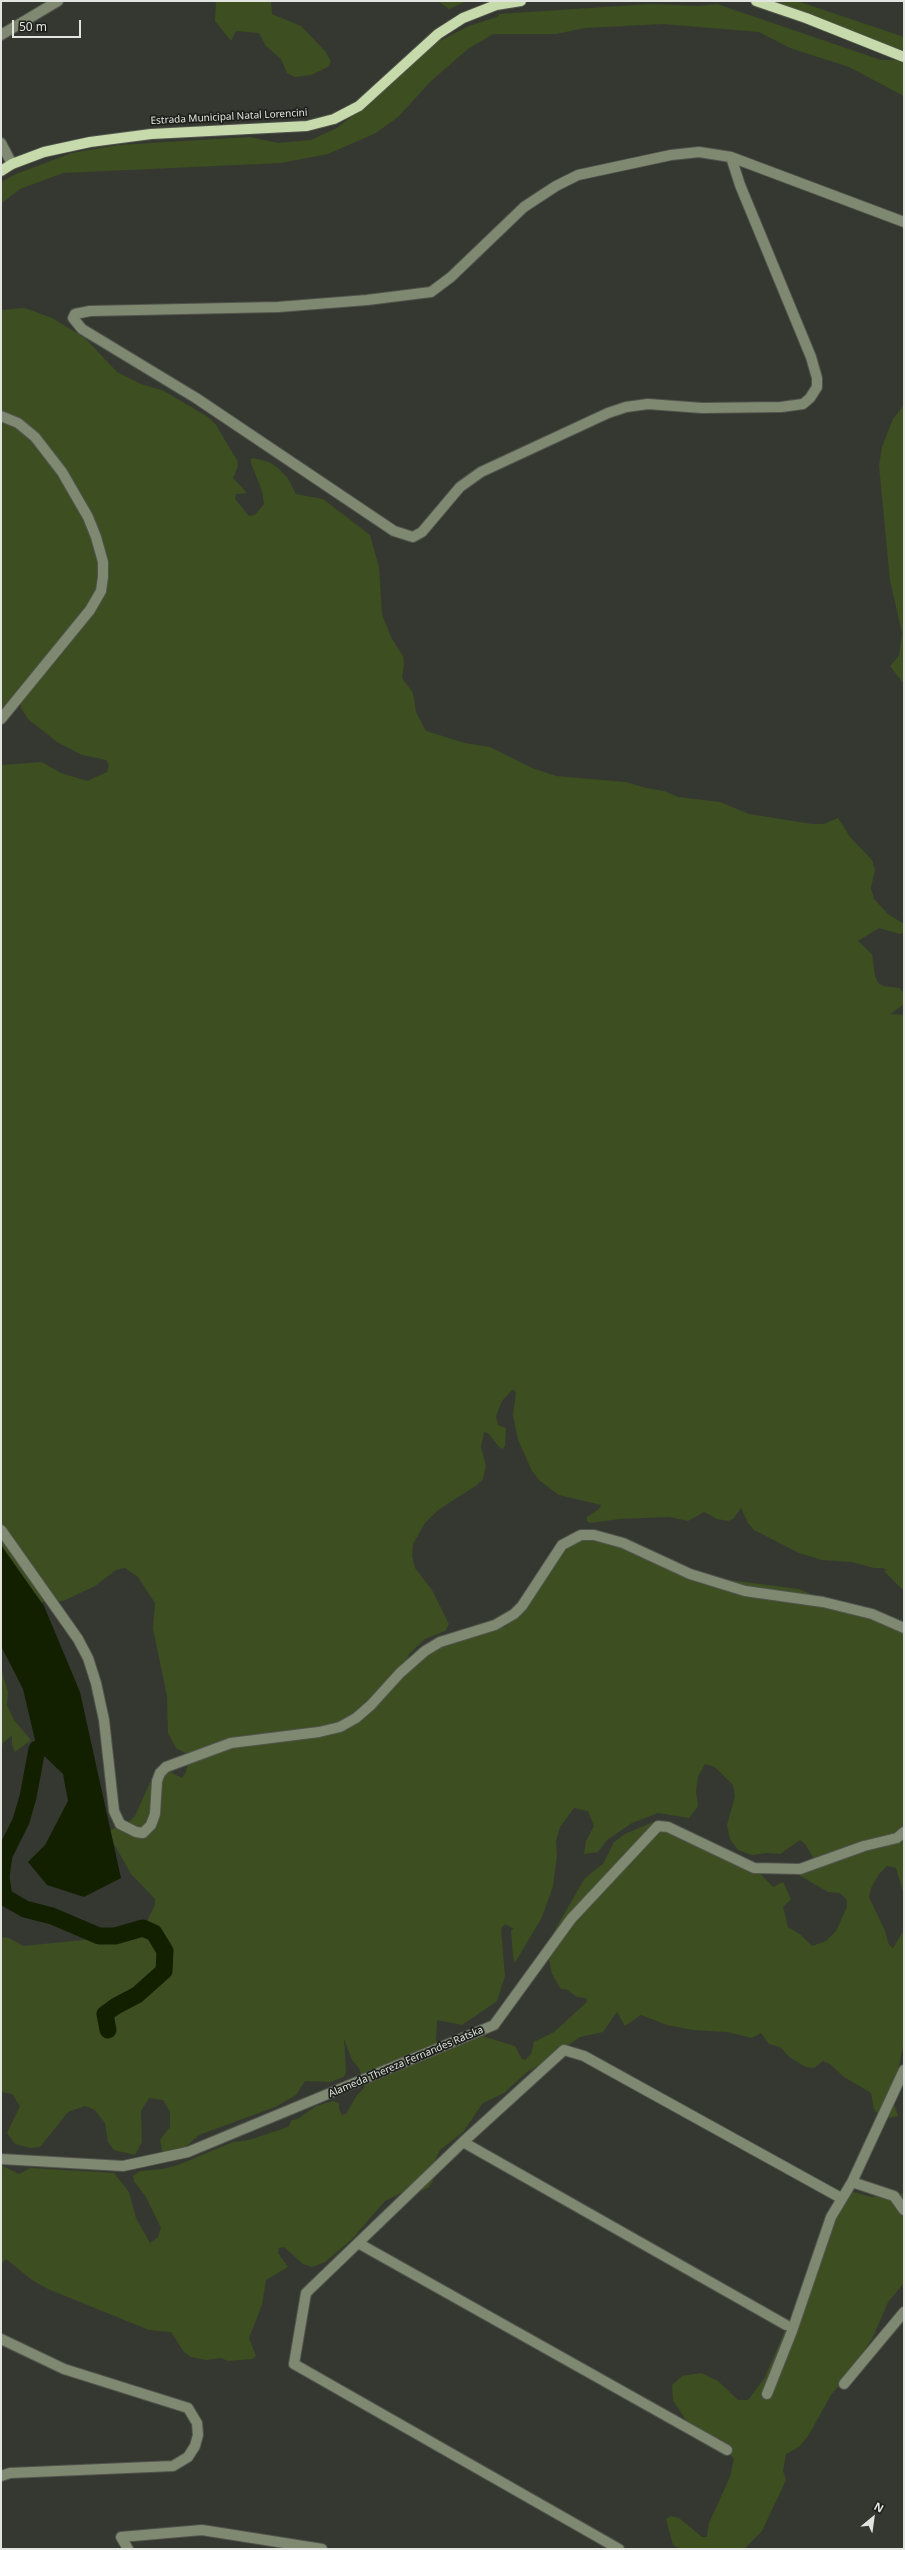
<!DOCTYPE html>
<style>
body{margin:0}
#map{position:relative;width:905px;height:2550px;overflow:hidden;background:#353830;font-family:"Noto Sans",sans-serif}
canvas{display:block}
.frame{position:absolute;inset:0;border:2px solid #e2e4df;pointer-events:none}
.north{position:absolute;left:853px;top:2498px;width:40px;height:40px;-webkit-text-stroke:3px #1d1f1b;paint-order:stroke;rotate:29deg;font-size:11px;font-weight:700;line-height:16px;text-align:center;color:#e2e4df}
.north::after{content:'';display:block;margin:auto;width:14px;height:18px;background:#e2e4df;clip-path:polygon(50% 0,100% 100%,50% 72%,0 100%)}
.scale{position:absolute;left:12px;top:20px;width:69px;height:18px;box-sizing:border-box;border:2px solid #e2e4df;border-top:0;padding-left:5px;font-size:12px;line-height:14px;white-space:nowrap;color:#e2e4df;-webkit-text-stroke:3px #1d1f1b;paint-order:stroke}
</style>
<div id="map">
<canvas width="905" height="2550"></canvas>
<div class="frame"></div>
<div class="north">N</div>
<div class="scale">50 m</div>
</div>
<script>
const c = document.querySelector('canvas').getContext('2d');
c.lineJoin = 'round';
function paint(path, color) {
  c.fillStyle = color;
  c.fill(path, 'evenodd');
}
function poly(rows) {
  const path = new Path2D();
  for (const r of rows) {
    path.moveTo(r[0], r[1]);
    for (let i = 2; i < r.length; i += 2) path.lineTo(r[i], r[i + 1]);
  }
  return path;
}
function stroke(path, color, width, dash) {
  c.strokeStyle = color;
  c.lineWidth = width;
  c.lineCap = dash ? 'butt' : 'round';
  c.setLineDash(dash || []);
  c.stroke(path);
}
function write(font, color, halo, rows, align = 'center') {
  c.font = font + ' "Noto Sans",sans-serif';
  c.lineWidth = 3.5;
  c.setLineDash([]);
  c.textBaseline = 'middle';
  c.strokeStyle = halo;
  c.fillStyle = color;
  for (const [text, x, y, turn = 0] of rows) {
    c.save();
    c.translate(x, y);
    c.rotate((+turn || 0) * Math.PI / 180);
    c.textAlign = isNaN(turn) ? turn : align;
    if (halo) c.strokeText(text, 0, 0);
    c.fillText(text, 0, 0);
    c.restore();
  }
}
paint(poly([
 [216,1,271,1,272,14,301,26,325,51,331,61,328,67,311,75,295,77,287,73,281,59,266,46,259,33,236,31,231,41,215,21],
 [438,1,467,1,449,9],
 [746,1,797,1,904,37,904,51],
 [650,4,699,6,717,4,881,60,895,60,904,56,904,96,849,67,790,48,759,32,663,24,585,28,556,34,493,34,468,49,431,81,398,117,376,133,328,154,281,163,63,173,20,189,1,204,1,182,16,174,72,153,119,145,250,137,278,143,311,140,337,128,359,111,430,46,469,26,497,17,499,14],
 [25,308,52,318,85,338,117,372,141,384,164,391,208,417,216,425,237,460,238,466,233,478,247,493,236,494,235,499,249,516,255,515,264,504,262,491,251,463,251,459,253,458,269,462,278,468,287,477,296,494,323,499,370,535,379,567,382,614,391,637,403,656,404,664,402,678,413,693,416,712,426,731,465,743,490,747,532,768,556,776,626,782,646,788,664,791,678,797,720,802,749,814,812,824,824,824,838,818,850,837,872,860,875,870,871,888,874,899,888,914,904,924,904,932,900,934,879,928,858,941,872,954,875,976,878,983,883,986,899,988,903,992,903,1005,890,1014,904,1015,904,1591,884,1571,887,1570,883,1568,874,1568,852,1562,822,1560,799,1553,754,1530,748,1523,741,1508,733,1519,728,1521,717,1519,704,1512,688,1521,669,1517,620,1519,590,1523,587,1521,587,1517,599,1509,601,1505,559,1495,540,1481,532,1471,518,1440,513,1415,516,1393,513,1389,502,1401,496,1416,498,1425,506,1428,505,1446,502,1449,499,1447,489,1434,484,1432,481,1447,486,1466,483,1479,477,1485,438,1510,425,1523,413,1544,412,1556,415,1568,432,1590,449,1624,445,1631,425,1639,409,1654,407,1660,448,1643,507,1626,561,1554,578,1541,596,1537,705,1577,799,1589,829,1602,904,1626,904,1895,896,1868,887,1866,879,1874,871,1888,869,1897,885,1931,889,1945,893,1948,904,1930,904,2043,893,2091,894,2104,898,2116,889,2118,878,2114,874,2109,871,2093,844,2077,830,2064,823,2061,814,2068,806,2067,789,2057,780,2047,769,2044,761,2033,752,2038,727,2032,693,2030,667,2025,641,2015,625,2026,617,2012,603,2032,580,2037,549,2059,527,2072,504,2093,483,2103,463,2132,440,2150,430,2171,433,2181,429,2187,419,2192,405,2191,385,2201,351,2240,325,2262,312,2267,303,2264,284,2247,279,2248,278,2253,288,2267,266,2280,262,2305,249,2338,256,2356,252,2359,228,2361,221,2358,206,2360,191,2357,184,2352,171,2332,149,2330,48,2289,32,2280,6,2259,1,2264,1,2165,19,2174,30,2168,114,2173,129,2192,136,2218,150,2243,158,2237,161,2228,146,2197,134,2181,133,2176,140,2171,163,2169,178,2165,233,2142,249,2140,288,2127,292,2120,298,2119,316,2106,333,2101,339,2103,339,2109,342,2115,346,2114,357,2095,365,2087,359,2068,352,2060,344,2039,346,2072,344,2077,330,2082,305,2081,296,2095,275,2107,199,2135,181,2151,163,2154,160,2140,170,2127,170,2112,163,2100,149,2098,141,2111,142,2142,135,2155,114,2150,108,2142,105,2123,95,2110,85,2106,68,2112,40,2147,31,2148,15,2144,7,2133,20,2106,12,2094,1,2092,1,1937,9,1938,23,1946,104,1938,134,1930,147,1921,155,1905,155,1899,131,1874,114,1844,110,1830,127,1823,135,1816,156,1769,164,1769,182,1778,186,1772,189,1759,187,1754,176,1748,168,1733,167,1696,153,1629,155,1603,138,1577,125,1568,116,1570,95,1586,63,1601,40,1602,1,1568,1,765,42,762,61,773,87,781,107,772,109,765,106,760,82,755,57,742,28,719,21,708,21,688,19,687,16,695,1,718,1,310],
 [705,1764,715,1767,733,1785,735,1796,727,1825,730,1839,738,1850,752,1855,766,1853,780,1854,800,1840,805,1844,814,1859,798,1872,799,1875,828,1892,840,1893,847,1900,847,1907,836,1931,826,1941,812,1946,801,1935,788,1927,783,1907,791,1899,783,1882,773,1887,756,1869,752,1868,749,1872,667,1824,653,1822,625,1834,614,1842,603,1864,585,1878,553,1933,549,1960,552,1974,561,1989,566,1989,577,1997,586,1998,587,2002,554,2032,534,2042,531,2054,525,2060,522,2059,515,2046,482,2036,470,2036,443,2043,436,2041,437,2020,462,2025,497,2001,505,1976,501,1929,505,1924,514,1929,511,1930,513,1956,515,1963,542,1917,553,1886,557,1855,556,1841,560,1827,574,1808,588,1811,594,1826,586,1841,584,1854,598,1852,607,1840,632,1823,658,1813,689,1818,698,1806,696,1792,698,1776],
 [904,405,904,684,890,666,899,656,902,633,890,580,879,466,882,447,893,419],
 [1,1668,8,1692,7,1705,14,1720,31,1740,15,1752,12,1745,12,1735,3,1743,1,1752],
 [853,2192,872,2197,904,2193,904,2283,888,2302,873,2337,849,2374,831,2395,808,2436,799,2447,786,2454,783,2471,786,2480,762,2531,744,2549,680,2549,673,2545,666,2519,671,2516,679,2518,702,2537,707,2537,709,2523,730,2477,734,2459,727,2450,687,2422,673,2400,672,2385,682,2376,701,2373,718,2381,738,2400,748,2400,764,2379,799,2298,821,2230,832,2209]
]), '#3d4e21');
paint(poly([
 [1,1545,44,1606,80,1692,121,1878,84,1897,47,1885,28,1862,45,1845,68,1801,63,1774,37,1749,23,1689,1,1646]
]), '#132000');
stroke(poly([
 [37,1749,28,1797,21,1821,4,1855,1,1877,4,1897,25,1909,52,1916,99,1936,115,1936,143,1928,154,1933,165,1951,164,1971,137,1995,116,2006,105,2014,108,2030]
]), '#132000', 17);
const minor = poly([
 [1,35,58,1],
 [1,143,12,164],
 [731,157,740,185,811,357,817,378,817,387,810,398,803,404,781,407,702,408,648,404,626,407,608,413,481,472,460,487,422,532,413,537,394,531,196,398,82,329,73,318,75,314,90,311,278,307,367,300,431,292,451,277,524,207,556,186,578,175,671,155,699,152,731,157,904,222],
 [1,416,18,423,35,437,62,472,88,517,96,537,103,562,103,577,101,591,90,610,1,719],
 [1,1530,78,1639,88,1658,96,1683,104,1720,114,1811,120,1824,136,1832,143,1833,151,1825,155,1814,157,1781,160,1773,166,1767,231,1743,319,1732,340,1727,356,1718,371,1705,400,1673,425,1651,440,1642,495,1625,514,1614,522,1606,562,1545,581,1535,594,1535,623,1543,690,1574,745,1591,823,1602,872,1614,904,1628],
 [463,2142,786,2325],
 [1,2159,123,2166,188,2152,494,2025,571,1919,658,1826,668,1827,754,1868,800,1869,864,1846,897,1838,904,1832],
 [852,2182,904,2070],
 [358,2243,727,2450],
 [1,2339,64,2369,188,2408,197,2423,198,2435,195,2446,188,2457,173,2466,10,2473,1,2476],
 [844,2384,904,2312],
 [767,2394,792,2331,831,2217,852,2182,894,2196,904,2210],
 [128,2549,121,2537,202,2530,322,2549],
 [619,2549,294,2364,306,2293,463,2142,564,2050,584,2056,841,2198]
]);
const major = poly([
 [756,1,806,18,904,57],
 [1,171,12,164,44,152,90,142,151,134,307,126,334,119,359,106,438,34,463,18,496,5,521,1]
]);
stroke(minor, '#51544c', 12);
stroke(major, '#51544c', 12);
stroke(minor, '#7f8972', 10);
stroke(major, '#c6daab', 10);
write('10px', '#e2e4df', '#1d1f1b', [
 ["Estrada Municipal Natal Lorencini",229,117,-3],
 ["Alameda Thereza Fernandes Ratska",406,2062,-23]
]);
</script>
